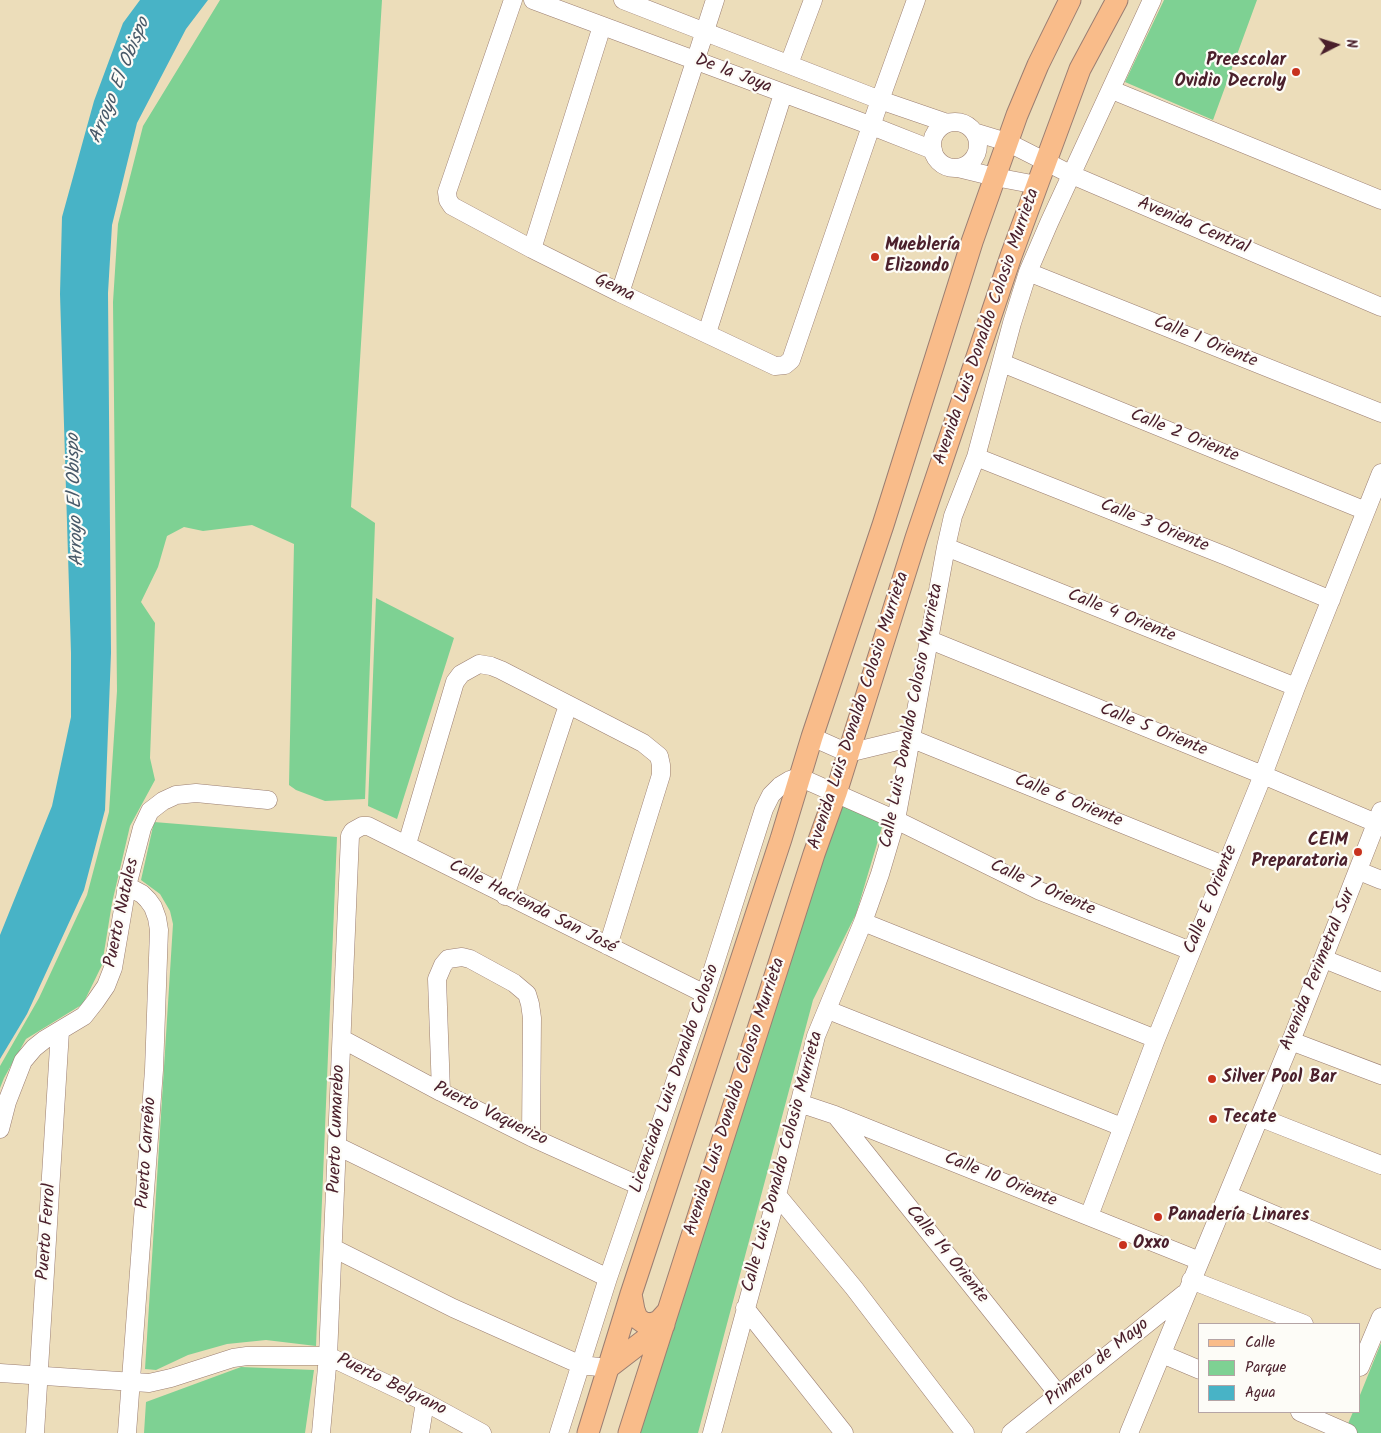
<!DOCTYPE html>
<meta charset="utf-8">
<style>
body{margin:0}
#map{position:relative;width:1381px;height:1433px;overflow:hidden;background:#ecddba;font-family:Kalam,sans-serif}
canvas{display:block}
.legend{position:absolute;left:1198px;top:1323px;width:162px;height:90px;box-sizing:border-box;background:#fdfcf7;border:1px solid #b5a4a5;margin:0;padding:6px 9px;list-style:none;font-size:15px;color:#4a1f2b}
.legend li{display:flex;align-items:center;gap:10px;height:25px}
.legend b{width:25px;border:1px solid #b5a4a5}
.north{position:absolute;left:1311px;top:20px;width:50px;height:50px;-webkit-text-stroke:4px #fdfcf7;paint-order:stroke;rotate:85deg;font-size:14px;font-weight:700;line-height:20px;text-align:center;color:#4a1f2b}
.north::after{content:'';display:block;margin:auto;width:18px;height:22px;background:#4a1f2b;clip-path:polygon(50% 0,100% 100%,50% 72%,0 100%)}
</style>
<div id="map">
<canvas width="1381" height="1433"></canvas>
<ul class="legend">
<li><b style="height:6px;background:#f9bc8a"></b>Calle</li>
<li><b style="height:14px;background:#7ed193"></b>Parque</li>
<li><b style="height:14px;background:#48b3c6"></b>Agua</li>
</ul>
<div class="north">N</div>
</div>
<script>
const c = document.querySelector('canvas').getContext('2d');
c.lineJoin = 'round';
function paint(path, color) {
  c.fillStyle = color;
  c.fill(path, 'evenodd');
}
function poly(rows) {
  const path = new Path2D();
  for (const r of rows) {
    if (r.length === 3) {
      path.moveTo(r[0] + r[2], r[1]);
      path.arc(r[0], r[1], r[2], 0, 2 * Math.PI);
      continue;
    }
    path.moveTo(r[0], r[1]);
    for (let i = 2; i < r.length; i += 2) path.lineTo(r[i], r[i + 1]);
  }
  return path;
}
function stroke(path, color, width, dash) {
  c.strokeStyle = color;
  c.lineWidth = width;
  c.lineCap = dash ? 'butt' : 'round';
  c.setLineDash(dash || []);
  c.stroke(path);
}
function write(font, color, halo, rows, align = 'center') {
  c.font = font + ' Kalam,sans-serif';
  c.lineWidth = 4.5;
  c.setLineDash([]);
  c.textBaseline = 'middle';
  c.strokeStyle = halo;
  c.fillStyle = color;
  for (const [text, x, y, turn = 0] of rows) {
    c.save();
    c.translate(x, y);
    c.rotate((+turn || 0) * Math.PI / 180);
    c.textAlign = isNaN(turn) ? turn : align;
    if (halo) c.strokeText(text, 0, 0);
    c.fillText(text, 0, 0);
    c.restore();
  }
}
paint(poly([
 [220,0,382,0,351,507,375,523,365,799,325,801,296,790,289,785,294,544,252,525,203,531,184,527,167,536,158,567,141,602,155,623,150,758,155,780,130,826,112,903,102,965,83,1004,26,1039,4,1078,0,1088,0,1066,39,998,87,895,109,812,117,691,113,302,118,224,143,126],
 [1164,0,1257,0,1213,120,1125,82],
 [376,598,454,638,397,819,368,806],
 [841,806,885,817,856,914,813,1000,698,1433,636,1433],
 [154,822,337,837,316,1346,266,1340,227,1344,188,1355,156,1370,145,1369,173,924,170,911,160,894,141,880],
 [1381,1343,1381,1433,1344,1433,1353,1412,1360,1412,1360,1395],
 [241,1367,314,1370,305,1433,144,1433,146,1402]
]), '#7ed193');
paint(poly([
 [140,0,208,0,186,29,137,123,112,225,108,293,111,653,105,810,84,890,27,1014,0,1059,0,935,52,806,71,717,71,653,60,294,62,217,94,101,123,23]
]), '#48b3c6');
const minor = poly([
 [513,0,447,192,448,200,452,206,532,249,620,293,775,366,785,365,791,360,880,100,916,0],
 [533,0,872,126,933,150],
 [623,0,880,100,947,123],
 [789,64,813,0],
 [1112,90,1381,200],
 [955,145,23],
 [974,132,1007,142,1072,175,1381,307],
 [958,168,995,177,1037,185],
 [532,249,602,26],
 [1028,272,1381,413],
 [620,293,715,0],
 [707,333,783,94],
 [1002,363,1366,511],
 [976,457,1226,556,1331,600],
 [946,547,1296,687],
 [930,640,1263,775,1376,823],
 [812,737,848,753,910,738,1226,866],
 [407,844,455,682,461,674,479,664,491,666,501,670,643,743,659,756,661,765,661,775,608,946],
 [1359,871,1381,880],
 [505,896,568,705],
 [863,922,1156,1039],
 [1324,959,1381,982],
 [828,1010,1122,1127],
 [342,1039,441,1092,531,1137,640,1186],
 [1291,1041,1381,1075],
 [441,1092,437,979,443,965,448,959,462,957,470,959,514,983,527,994,530,1004,532,1018,531,1137],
 [799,1103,835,1115,1200,1261],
 [837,1117,1058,1394],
 [1259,1117,1381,1165],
 [0,1129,7,1102,23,1061,34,1048,44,1040,84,1016,95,1002,106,986,113,968,127,886,142,828,150,811,163,801,176,795,196,793,268,800],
 [337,1146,608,1278],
 [777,1195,854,1288,965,1433],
 [1228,1195,1381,1260],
 [1089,1216,1156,1039,1263,775,1296,687,1381,473],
 [333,1248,453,1308,581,1365,608,1368],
 [1191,1280,1304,1324],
 [745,1308,844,1433],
 [1162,1354,1200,1370],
 [1360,1367,1381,1317],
 [0,1373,149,1383,171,1378,233,1358,247,1356,328,1356,425,1402,482,1433],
 [1300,1412,1348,1433],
 [35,1433,60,1031],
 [127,1433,154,1070,159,930,157,918,153,907,148,900,142,894,127,886],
 [321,1433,328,1356,350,836,353,831,362,826,368,826,705,994],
 [420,1433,425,1402],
 [559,1433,608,1278,705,994,764,809,771,795,780,786,790,780,799,777,896,820,1040,891,1191,951],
 [712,1433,777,1195,816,1036,863,922,880,874,896,820,946,547,953,516,976,457,1012,323,1028,272,1049,223,1152,0],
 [1011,1433,1184,1294],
 [1129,1433,1291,1041,1381,811]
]);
const major = poly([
 [631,1294,634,1310,637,1318,644,1323,651,1324,659,1321,668,1311],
 [608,1368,664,1325],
 [588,1433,631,1294,781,839,812,737,883,525,972,242,1017,115,1038,65,1070,0],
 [629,1433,814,854,836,793,916,538,1011,256,1080,69,1117,0]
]);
stroke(minor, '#9b7e72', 19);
stroke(major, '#9b7e72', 23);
stroke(minor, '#fff', 18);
stroke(major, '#f9bc8a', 21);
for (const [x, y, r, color] of [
 [1296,72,5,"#c8321e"],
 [875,257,5,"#c8321e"],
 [1358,852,5,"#c8321e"],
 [1212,1079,5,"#c8321e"],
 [1213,1119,5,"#c8321e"],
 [1158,1217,5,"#c8321e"],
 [1123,1245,5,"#c8321e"]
]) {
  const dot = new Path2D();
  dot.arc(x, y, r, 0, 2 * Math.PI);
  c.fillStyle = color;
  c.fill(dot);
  stroke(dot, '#fdfcf7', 2);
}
write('bold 18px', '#4a1f2b', '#fdfcf7', [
 ["Preescolar",1286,62,"right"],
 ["Ovidio Decroly",1286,83,"right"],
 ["Mueblería",885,247],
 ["Elizondo",885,268],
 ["CEIM",1348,842,"right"],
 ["Preparatoria",1348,863,"right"],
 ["Silver Pool Bar",1222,1079],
 ["Tecate",1223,1119],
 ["Panadería Linares",1168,1217],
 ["Oxxo",1133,1245]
], 'left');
write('18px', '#4a1f2b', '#fdfcf7', [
 ["De la Joya",733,75,21],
 ["Avenida Central",1193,227,23],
 ["Gema",614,289,26],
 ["Avenida Luis Donaldo Colosio Murrieta",988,327,-71],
 ["Calle 1 Oriente",1205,343,22],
 ["Calle 2 Oriente",1184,437,22],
 ["Calle 3 Oriente",1154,527,22],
 ["Calle 4 Oriente",1121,617,22],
 ["Avenida Luis Donaldo Colosio Murrieta",860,711,-72],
 ["Calle Luis Donaldo Colosio Murrieta",913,716,-79],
 ["Calle 5 Oriente",1153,731,22],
 ["Calle 6 Oriente",1068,802,22],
 ["Calle 7 Oriente",1042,889,24],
 ["Calle E Oriente",1212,900,-68],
 ["Calle Hacienda San José",532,908,27],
 ["Puerto Natales",123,913,-78],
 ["Avenida Perimetral Sur",1319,970,-68],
 ["Licenciado Luis Donaldo Colosio",676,1079,-71],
 ["Avenida Luis Donaldo Colosio Murrieta",736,1097,-72],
 ["Puerto Vaquerizo",490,1115,26],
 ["Puerto Cumarebo",338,1129,-88],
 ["Puerto Carreño",148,1153,-86],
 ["Calle Luis Donaldo Colosio Murrieta",784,1162,-75],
 ["Calle 10 Oriente",1000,1181,22],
 ["Puerto Ferrol",48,1232,-86],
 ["Calle 14 Oriente",946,1255,51],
 ["Primero de Mayo",1098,1363,-39],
 ["Puerto Belgrano",391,1386,26]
]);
write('italic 19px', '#495a69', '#fdfcf7', [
 ["Arroyo El Obispo",121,81,-68],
 ["Arroyo El Obispo",77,500,-92]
]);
</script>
